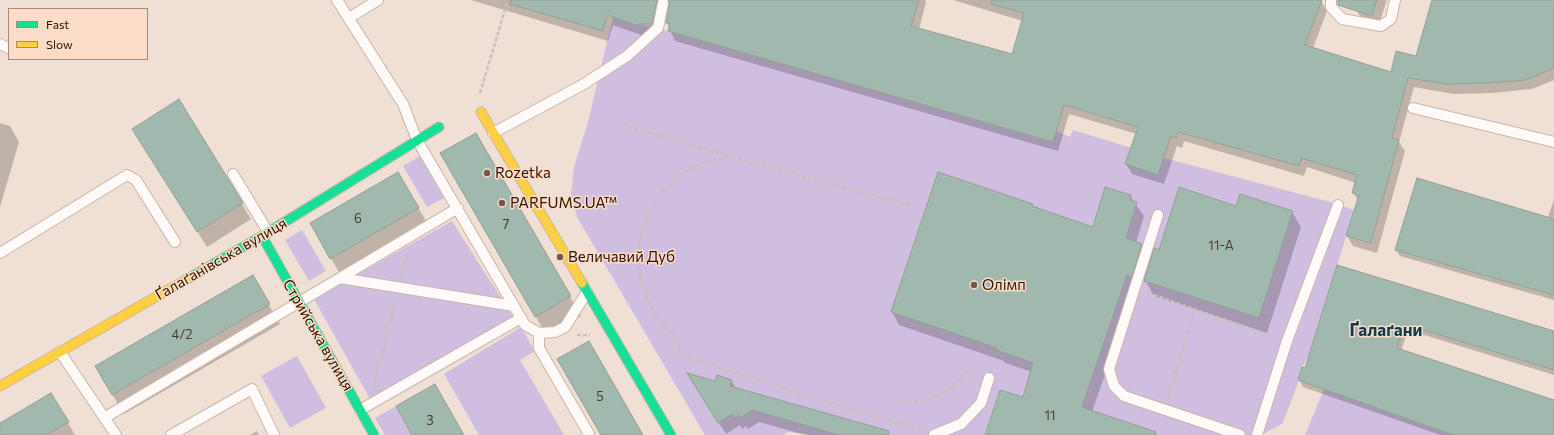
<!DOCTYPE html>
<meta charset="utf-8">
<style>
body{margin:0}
#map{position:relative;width:1554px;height:435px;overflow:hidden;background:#efdfd4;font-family:Commissioner,sans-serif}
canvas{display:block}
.legend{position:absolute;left:8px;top:8px;width:140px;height:52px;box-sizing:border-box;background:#fbdcc8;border:1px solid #a98c78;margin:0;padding:5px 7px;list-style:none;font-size:12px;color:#2d1300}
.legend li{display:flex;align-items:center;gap:8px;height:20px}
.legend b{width:20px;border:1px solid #a98c78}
</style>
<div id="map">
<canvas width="1554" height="435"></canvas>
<ul class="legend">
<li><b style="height:5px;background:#16e098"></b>Fast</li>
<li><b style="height:5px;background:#ffcf43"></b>Slow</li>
</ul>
</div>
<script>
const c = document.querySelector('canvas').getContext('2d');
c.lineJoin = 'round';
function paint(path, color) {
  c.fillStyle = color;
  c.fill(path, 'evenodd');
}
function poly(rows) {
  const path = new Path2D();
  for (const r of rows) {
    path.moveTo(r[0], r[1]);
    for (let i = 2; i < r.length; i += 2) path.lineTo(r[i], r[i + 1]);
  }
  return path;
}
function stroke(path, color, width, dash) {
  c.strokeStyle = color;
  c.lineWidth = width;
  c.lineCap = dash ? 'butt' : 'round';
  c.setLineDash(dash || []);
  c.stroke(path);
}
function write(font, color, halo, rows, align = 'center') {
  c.font = font + ' Commissioner,sans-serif';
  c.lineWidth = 3;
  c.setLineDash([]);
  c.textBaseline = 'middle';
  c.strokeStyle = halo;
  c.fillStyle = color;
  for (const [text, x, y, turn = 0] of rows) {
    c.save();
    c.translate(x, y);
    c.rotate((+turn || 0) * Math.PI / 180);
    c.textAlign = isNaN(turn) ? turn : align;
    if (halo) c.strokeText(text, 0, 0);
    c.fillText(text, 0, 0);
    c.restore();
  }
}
paint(poly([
 [613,17,638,26,639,24,668,31,1052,142,1056,131,1070,137,1073,130,1164,158,1330,202,1354,210,1310,354,1302,367,1297,386,1282,424,1261,435,812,435,788,432,783,435,705,435,577,217,571,194,574,167,588,122],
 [420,156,444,198,427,207,403,166],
 [452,221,513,317,370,399,314,299],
 [302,230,326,271,309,281,285,240],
 [521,327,535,351,520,360,564,435,479,435,444,374],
 [297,356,326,408,290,428,261,376],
 [1324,389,1453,435,1305,435],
 [396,406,412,435,385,435,375,418]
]), '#cfbee0');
paint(poly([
 [471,0,925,0,926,2,919,29,1013,55,1023,21,953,0,1318,0,1321,1,1327,11,1313,48,1392,73,1416,57,1433,0,1554,0,1554,80,1532,89,1492,93,1453,94,1414,87,1399,142,1405,151,1377,253,1353,246,1347,236,1358,201,1353,192,1356,183,1307,167,1304,176,1184,141,1182,148,1177,146,1164,184,1132,174,1126,164,1137,134,1069,114,1058,151,675,41,667,23,669,7,666,7,658,33,644,36,613,25,608,41],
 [1360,0,1387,0,1378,27,1363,22,1357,11],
 [179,101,251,219,207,247,143,145],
 [0,123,10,126,19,142,0,207],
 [476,134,581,316,547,336,442,154],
 [398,173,430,228,343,279,311,224],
 [1130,196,1144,216,1136,243,1141,245,1149,258,1135,288,1092,412,1145,435,986,435,1023,398,1032,372,1005,363,1004,361,899,325,892,312,1032,205,1034,208,1094,229],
 [1554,199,1554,300,1400,256,1396,250,1548,218],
 [1237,207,1292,212,1301,227,1267,333,1154,296,1145,280,1160,251],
 [1338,266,1554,332,1554,375,1408,330,1401,351,1554,401,1554,435,1440,435,1303,387,1299,380,1306,369],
 [252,276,280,324,124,414,96,367],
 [731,380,736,388,874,435,806,435,759,422,748,429,746,426,742,429,740,425,726,434,695,385],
 [51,394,75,435,0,435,0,424],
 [257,431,259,435,250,435]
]), '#0003');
const building = poly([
 [511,0,657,0,652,24,639,24,638,26,607,15,603,31,510,4,511,0],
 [669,0,919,0,911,26,1012,54,1024,13,991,4,992,0,1322,0,1305,45,1391,72,1396,51,1416,56,1432,0,1554,0,1554,68,1526,80,1486,83,1447,84,1408,78,1392,138,1399,140,1371,243,1346,236,1359,195,1352,193,1357,175,1301,158,1299,166,1178,132,1176,138,1171,136,1158,175,1125,164,1138,127,1064,105,1053,142,668,31,670,23,666,23,669,4,669,0],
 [1338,0,1377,0,1372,16,1338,5,1338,0],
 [179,99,243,203,197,232,132,129,179,99],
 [476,133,571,296,535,317,440,153,476,133],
 [398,172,419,208,330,259,310,223,398,172],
 [938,172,1033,204,1032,206,1093,227,1105,187,1131,195,1130,200,1137,202,1126,238,1142,244,1132,277,1127,275,1082,407,1156,432,1156,435,985,435,1000,390,1023,397,1033,363,996,350,997,348,891,312,938,172],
 [1417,178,1554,219,1554,295,1395,250,1417,178],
 [1179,187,1236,206,1240,194,1293,211,1259,318,1144,281,1154,248,1159,250,1179,187],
 [1337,265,1554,331,1554,370,1404,324,1397,348,1554,400,1554,435,1453,435,1298,380,1302,367,1305,368,1337,265],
 [253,275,270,304,112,395,95,366,253,275],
 [589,341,643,435,601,435,557,359,589,341],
 [687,373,715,381,717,375,732,380,730,386,889,431,888,435,839,435,752,410,741,418,739,415,735,418,732,414,718,423,687,373],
 [435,384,464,435,412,435,396,406,435,384],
 [51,393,69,422,46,435,0,435,0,423,51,393]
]);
paint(building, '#a0b8ad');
stroke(building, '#969f96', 1);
const lane = poly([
 [337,0,403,104,417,140,525,325,539,333,555,332,565,327,587,292],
 [1331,0,1331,7,1342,19,1381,26,1391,19,1395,0],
 [349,18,378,0],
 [0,44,8,48],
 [1413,108,1554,142],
 [493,133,584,84,627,56,658,28,663,3],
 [233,174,268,232],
 [1158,215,1109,369,1114,386,1124,396,1240,435],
 [0,253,127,175,136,180,175,242],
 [340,278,514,306],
 [539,333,539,348,589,434],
 [60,352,116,435],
 [360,410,521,318],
 [104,418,458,208],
 [171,435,252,389,274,435],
 [934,435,961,424,981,403,989,378],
 [1257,435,1287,341,1338,205]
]);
const fast = poly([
 [262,236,374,435],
 [189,278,262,236,439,127],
 [582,283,671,435]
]);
const slow = poly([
 [481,112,582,283],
 [0,386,189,278]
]);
stroke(lane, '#cbb6a7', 12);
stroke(fast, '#cbb6a7', 11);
stroke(slow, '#cbb6a7', 11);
stroke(poly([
 [480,93,507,3],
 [623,125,728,156,913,206],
 [728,156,699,164,686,171,674,180,663,191,654,203,642,231,639,248,639,264,641,281,647,297,654,312,664,326,676,338,682,356,922,431],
 [402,275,407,255],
 [1148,293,1274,337],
 [577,335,590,335],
 [373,387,396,301],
 [1168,397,1195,309],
 [902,401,918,401,931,398,943,393,954,386,973,366]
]), '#c9c1bc', 2.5, [4, 2]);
stroke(lane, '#fdfaf9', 10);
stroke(fast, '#16e098', 9);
stroke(slow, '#ffcf43', 9);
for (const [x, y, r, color] of [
 [487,173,4,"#715a4a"],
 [502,203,4,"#715a4a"],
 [560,257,4,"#715a4a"],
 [974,285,4,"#715a4a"]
]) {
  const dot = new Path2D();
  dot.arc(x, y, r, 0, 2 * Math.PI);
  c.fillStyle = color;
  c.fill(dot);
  stroke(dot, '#fbdcc8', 1.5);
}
write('13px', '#4a3c2b', null, [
 ["6",358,219],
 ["7",506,225],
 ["11-А",1221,246],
 ["4/2",182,335],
 ["5",600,397],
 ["11",1050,416],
 ["3",430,421]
]);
write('15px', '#2d1300', '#fbdcc8', [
 ["Rozetka",495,173],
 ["PARFUMS.UA™",510,203],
 ["Величавий Дуб",568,257],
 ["Олімп",982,285]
], 'left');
write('15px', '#2d1300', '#fbdcc8', [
 ["Ґалаґанівська вулиця",221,259,-30],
 ["Стрийська вулиця",318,335,60]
]);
write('bold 17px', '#0f3b50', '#fbdcc8', [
 ["Ґалаґани",1386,330]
]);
</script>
